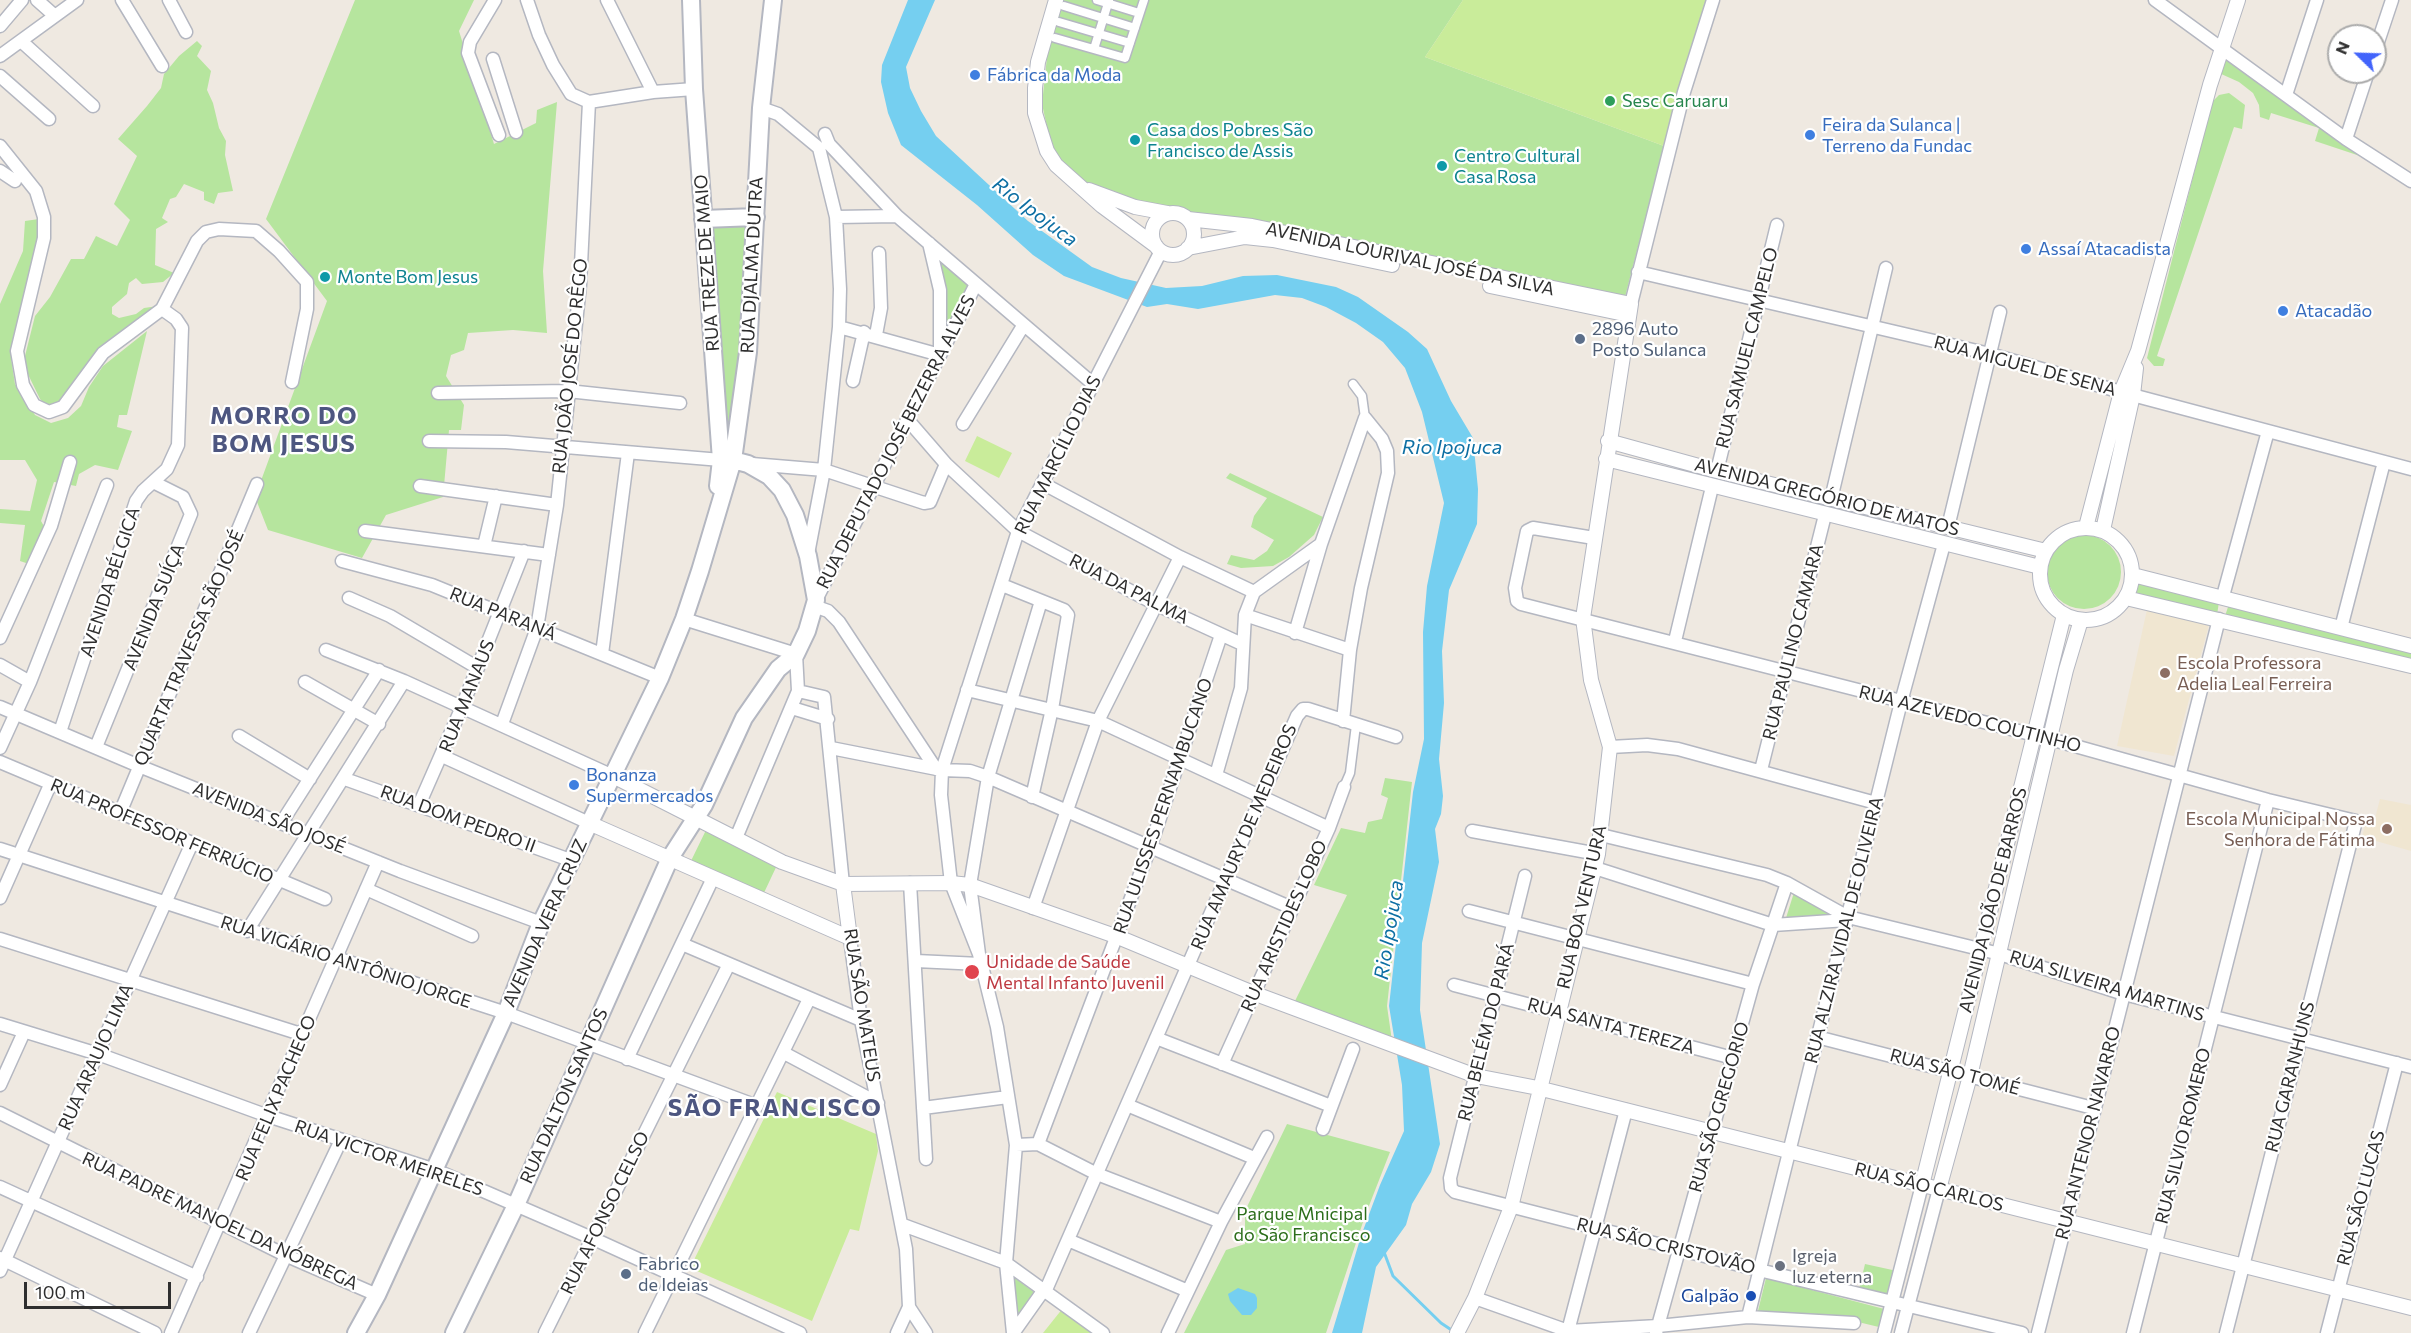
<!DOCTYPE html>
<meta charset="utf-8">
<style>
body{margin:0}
#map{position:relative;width:2411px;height:1333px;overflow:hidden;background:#efe9e1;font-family:Commissioner,sans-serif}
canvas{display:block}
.north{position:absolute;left:2327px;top:24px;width:60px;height:60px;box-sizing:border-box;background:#fff;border:2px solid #ababab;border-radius:50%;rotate:293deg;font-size:16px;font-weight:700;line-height:24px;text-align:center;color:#2e2e2e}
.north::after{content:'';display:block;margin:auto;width:21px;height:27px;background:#4264fb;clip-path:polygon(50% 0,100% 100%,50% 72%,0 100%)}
.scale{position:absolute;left:24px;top:1282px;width:147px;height:27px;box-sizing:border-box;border:3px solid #2e2e2e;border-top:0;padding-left:8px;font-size:18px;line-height:21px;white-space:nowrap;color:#2e2e2e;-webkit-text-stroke:4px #fff;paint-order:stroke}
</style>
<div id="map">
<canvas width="2411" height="1333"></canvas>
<div class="north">N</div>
<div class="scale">100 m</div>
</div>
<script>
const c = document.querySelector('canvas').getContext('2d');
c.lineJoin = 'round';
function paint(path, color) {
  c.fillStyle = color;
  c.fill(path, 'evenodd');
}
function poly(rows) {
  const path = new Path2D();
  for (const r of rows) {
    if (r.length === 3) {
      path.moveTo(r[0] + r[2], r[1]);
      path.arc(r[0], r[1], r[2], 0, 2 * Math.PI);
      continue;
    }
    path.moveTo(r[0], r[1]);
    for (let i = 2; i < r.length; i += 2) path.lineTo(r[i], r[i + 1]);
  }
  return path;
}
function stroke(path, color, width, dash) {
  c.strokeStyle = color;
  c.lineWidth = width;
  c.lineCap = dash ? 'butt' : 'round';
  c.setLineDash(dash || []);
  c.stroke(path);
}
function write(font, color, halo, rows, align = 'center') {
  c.font = font + ' Commissioner,sans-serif';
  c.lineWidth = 4.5;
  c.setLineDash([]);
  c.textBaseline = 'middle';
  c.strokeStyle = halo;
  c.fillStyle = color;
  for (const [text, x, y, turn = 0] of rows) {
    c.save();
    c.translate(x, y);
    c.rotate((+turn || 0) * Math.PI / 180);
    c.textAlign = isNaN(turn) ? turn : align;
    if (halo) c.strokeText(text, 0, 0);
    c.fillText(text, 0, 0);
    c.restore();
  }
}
paint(poly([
 [2148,605,2210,621,2174,756,2117,746],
 [2380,799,2411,805,2411,851,2362,837,2366,822,2374,822]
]), '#f0e6d1');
paint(poly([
 [355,0,474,0,459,31,494,144,536,123,537,110,557,102,543,271,547,333,513,330,468,333,464,350,451,355,446,376,464,405,461,430,449,430,443,497,386,515,362,558,268,530,255,497,327,301,266,219],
 [1062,0,1463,0,1425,57,1664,146,1624,301,1152,206,1100,190,1080,180,1052,150,1042,104,1047,57],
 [197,41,202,46,197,56,211,71,207,90,213,103,219,128,226,141,225,155,233,191,218,193,214,204,204,200,204,192,184,184,176,197,170,199,162,218,168,222,156,229,155,265,174,273,163,282,142,284,136,278,129,283,127,294,112,307,112,314,119,318,136,314,144,308,158,306,102,350,84,368,63,402,47,406,40,399,23,364,35,316,50,297,71,259,84,259,96,236,117,246,130,220,114,204,137,156,118,139,147,106,161,88,164,74,179,56],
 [2227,57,2366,158,2315,141,2319,128,2271,113,2269,120,2260,117,2259,105,2253,93,2239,82,2219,73,2223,58],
 [2229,93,2245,105,2242,129,2234,127,2157,356,2165,359,2163,366,2154,366,2147,358,2212,102,2219,95],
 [753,215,735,443,725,447,706,216],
 [39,219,39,246,11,358,15,384,35,415,51,423,68,418,81,406,89,387,103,366,147,331,127,415,119,415,117,427,132,431,118,470,95,465,79,474,76,486,54,482,41,521,45,528,29,564,20,561,25,525,0,523,0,509,30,511,37,480,25,460,0,460,0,304,23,251,25,221],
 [933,251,970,285,941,336],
 [1230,473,1323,517,1314,535,1289,557,1273,566,1241,568,1227,564,1231,555,1254,560,1267,551,1274,540,1251,527,1254,516,1267,498,1226,478],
 [2084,572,37],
 [2135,580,2219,602,2217,615,2132,594],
 [2229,604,2411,649,2411,662,2225,616],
 [1385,778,1412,782,1387,1006,1392,1041,1295,1001,1347,895,1314,885,1341,828,1365,833,1368,822,1382,819,1388,798,1381,795],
 [707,828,779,861,762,897,690,863],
 [1796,886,1848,916,1786,918],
 [1287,1124,1390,1152,1365,1216,1326,1333,1184,1333,1226,1250,1245,1244,1245,1211],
 [1865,1264,1897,1271,1891,1297,1859,1289],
 [1008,1273,1038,1295,1015,1323],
 [1766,1278,1888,1310,1883,1328,1854,1321,1757,1315]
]), '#b6e59e');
paint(poly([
 [1463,0,1708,0,1664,146,1425,57],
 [977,436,1012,453,999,478,965,461],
 [777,1092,876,1134,878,1151,859,1231,850,1229,812,1321,690,1268],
 [1063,1308,1093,1333,1043,1333]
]), '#c9ec9a');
paint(poly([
 [908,0,935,0,906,67,910,88,921,111,936,136,1028,221,1092,267,1121,278,1166,288,1202,286,1243,276,1277,275,1336,287,1358,297,1408,332,1427,349,1451,401,1473,438,1478,489,1477,524,1449,590,1442,651,1444,703,1439,759,1443,796,1441,814,1435,829,1439,862,1422,943,1420,1010,1440,1144,1431,1172,1412,1204,1406,1225,1376,1267,1362,1333,1332,1333,1361,1236,1380,1185,1404,1131,1402,1085,1389,1006,1413,792,1424,739,1423,632,1427,586,1444,503,1422,412,1405,368,1383,342,1356,323,1326,307,1302,298,1275,295,1198,309,1167,304,1147,307,1064,276,1033,255,977,205,901,145,888,113,881,82,882,65],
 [1238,1288,1255,1294,1257,1298,1257,1308,1251,1315,1242,1315,1230,1301,1228,1294]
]), '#75cff0');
stroke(poly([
 [1384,1252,1393,1276,1441,1323,1453,1331]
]), '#75cff0', 3);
const pedestrian = poly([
 [1097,0,1139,13],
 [1064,6,1135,28],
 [1059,22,1130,43],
 [1055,38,1125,58,1144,0],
 [1094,49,1109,0],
 [1353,384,1362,396,1365,418],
 [1344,787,1350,773,1356,725]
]);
const minor = poly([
 [37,0,55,16],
 [122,0,162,66],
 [169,0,186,32],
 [495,0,470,42,468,53,499,135],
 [527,0,539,35,553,65,571,94,589,102],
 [607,0,653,92],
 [2155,0,2346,139,2411,181],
 [0,26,22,0],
 [21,41,93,106],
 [2375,51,2392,0],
 [0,56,77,0],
 [493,59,516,132],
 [0,76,49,119],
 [2286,95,2317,0],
 [589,102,653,92,694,89],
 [761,108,778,114,819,148,836,217,840,289,839,327,824,470,808,554],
 [825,134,829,144,897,216,1092,383],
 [2346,139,2368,72],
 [0,146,36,191,44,217,44,238,17,351,23,385,34,405,49,412,63,407,103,353,162,309,197,241,206,232,219,229,256,231,279,251,307,282,307,309,292,382],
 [0,171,15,181],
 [836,217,897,216],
 [1638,272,1990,354,2121,392,2411,469],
 [1631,304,1684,92,1713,0],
 [839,327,940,355,940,290,929,243],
 [876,335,881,308,879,253],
 [853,381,864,332],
 [438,393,568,391,680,403],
 [907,419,946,464,1018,531,1157,605,1242,644],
 [963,424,1023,326],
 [429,441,506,442,721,460],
 [752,464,824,470,924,503,930,502,946,464],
 [1717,471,1777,225],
 [1042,483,1180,557,1254,592],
 [420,486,557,505],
 [1831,499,1886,268],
 [1948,527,2000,312],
 [365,531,549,555],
 [1594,538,1533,528,1527,531,1515,588,1517,601,1521,604,2050,739,2268,800,2356,821,2226,1333],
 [484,546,496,496],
 [342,561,432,585,660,678],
 [1002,585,1064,610,1068,615,1052,709,1032,797],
 [1254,592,1321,544],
 [2223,596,2268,431],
 [349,598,390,616,478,668],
 [816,600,976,284],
 [814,606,828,611,839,622,936,769],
 [1245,615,1350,650],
 [684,619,796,654,798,691,736,838],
 [2341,628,2384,462],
 [1295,633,1321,544,1365,418],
 [0,638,51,526,70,462],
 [1675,641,1712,487],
 [326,650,404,681,613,776],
 [602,654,628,453],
 [0,665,30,682],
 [305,682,379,724],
 [967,690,1098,721,1329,828],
 [798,691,824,697,843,884],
 [0,707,139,766,400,871,541,923],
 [792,708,828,719],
 [1343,721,1350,650,1361,588,1388,473,1387,451,1382,439,1365,418],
 [502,724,537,628,557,505,580,285,589,102],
 [60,732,136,501,143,491,167,469,178,445,182,328,176,319,162,309],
 [239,736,310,779],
 [96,747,191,514,183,497,153,482],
 [1610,747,1647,745,1678,749,1876,803],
 [0,748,30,682,107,485],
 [831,748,942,770,970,771,988,777,1292,908],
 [442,756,589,823],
 [0,762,325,899],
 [1761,770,1825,515],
 [1216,775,1241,688,1245,615,1254,592],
 [345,779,570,860],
 [419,805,462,707,524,551],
 [120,813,257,484],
 [282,822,379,670],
 [1472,831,1598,854],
 [1601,835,1767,875,1787,883,1848,917,2000,954,2124,994,2411,1067],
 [0,849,506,1013,757,1106],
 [1595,868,1773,925,1847,920],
 [1525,876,1450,1178,1451,1188,1455,1192,1759,1270,2022,1333],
 [910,883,926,1159],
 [366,889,472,936],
 [0,898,50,785],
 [1033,908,1098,721,1180,557],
 [1469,911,1753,984],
 [247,931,404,681],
 [850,938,861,1020,906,1249,909,1307,926,1333],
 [0,939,304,1035],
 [682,944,861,1020],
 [979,954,951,883,941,795,942,770,1018,531,1161,251],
 [916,961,980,964],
 [1454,985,1733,1058],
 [0,1024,98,1054,268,1116,435,1170,594,1239,800,1333],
 [1817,1037,2093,1108],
 [1156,1038,1331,1106],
 [784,1053,878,1103],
 [627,1059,713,878],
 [1222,1064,1329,828,1344,787],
 [0,1085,24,1032],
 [1127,1105,1254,1158],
 [923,1108,1008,1097],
 [0,1113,285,1255,377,1295],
 [1323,1129,1353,1049],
 [1038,1144,1151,845,1221,635],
 [1016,1145,1038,1144,1097,1174,1221,1222],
 [0,1187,197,1277],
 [903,1225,1006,1263,1103,1333],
 [1068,1240,1188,1291],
 [0,1258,155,1333],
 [0,1271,192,843],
 [1045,1292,1297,716,1303,709,1308,709,1396,737],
 [1475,1298,1568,1331,1658,1326,1748,1317,1854,1323],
 [1748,1317,1901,702,1944,544],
 [1568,1331,1626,1110],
 [1014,1332,1043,1291],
 [171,1333,378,862],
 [249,1333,341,1140],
 [545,1333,729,964],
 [645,1333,809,999],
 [897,1333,909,1307],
 [1013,1333,1006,1263,1016,1145,997,1027,979,954,970,885,988,777,1041,601],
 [1168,1333,1221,1222,1267,1137],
 [1656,1333,1753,984,1787,883],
 [1884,1333,1922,1185],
 [1901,1333,1939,1189],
 [2038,1333,2219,619],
 [2133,1333,2268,800],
 [2327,1333,2397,1063]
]);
const tertiary = poly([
 [1056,0,1038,62,1035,88,1035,113,1047,151,1056,165,1102,206,1156,246],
 [1089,190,1135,207,1167,213],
 [1173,234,21],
 [1188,219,1252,226,1631,304,1583,618,1591,680,1610,747,1598,854,1511,1207,1475,1298,1457,1333],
 [1188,248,1245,237,1273,240,1392,265],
 [1490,286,1629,315],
 [1608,441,1717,471,2046,551],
 [1606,459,2040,567],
 [2086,527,2121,392,2138,351,2210,85,2238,0],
 [2086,574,46],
 [2103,530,2133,395,2136,368],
 [2133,575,2411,646],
 [2126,598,2411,666],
 [613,776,782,862,843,884,951,883,970,885,1118,937,1253,993,1476,1076,1538,1088,2411,1308],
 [589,823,850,938],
 [843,884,850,938],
 [1922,1185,2064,615],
 [1939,1189,1970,1076,2066,670,2081,620]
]);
const secondary = poly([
 [691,0,694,89,721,460,718,486],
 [703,219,756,217],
 [356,1333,377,1295,506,1013,541,923,660,678,684,619,700,571,733,460,748,352,761,108,773,0],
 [454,1333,516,1205,670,858,704,805,744,718,778,669,796,654,807,631,816,600,808,556,795,515,782,490,769,476,748,464,733,460]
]);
stroke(pedestrian, '#b4b7c1', 11);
stroke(minor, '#b4b7c1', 15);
stroke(tertiary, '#b4b7c1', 16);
stroke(secondary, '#b4b7c1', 20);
stroke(pedestrian, '#fff', 8);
stroke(minor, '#fff', 12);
stroke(tertiary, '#fff', 14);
stroke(secondary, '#fff', 16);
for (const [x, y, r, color] of [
 [975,75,6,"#3f7fe0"],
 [1610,101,6,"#2e9e5b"],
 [1810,135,6,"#3f7fe0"],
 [1135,140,6,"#0f9aa8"],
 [1442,166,6,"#0f9aa8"],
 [2026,249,6,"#3f7fe0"],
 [325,277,6,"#0f9aa8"],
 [2283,311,6,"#3f7fe0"],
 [1580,339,6,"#5c6f8a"],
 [2165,673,6,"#8d6e63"],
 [574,785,6,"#3f7fe0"],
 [2387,829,6,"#8d6e63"],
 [972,972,8,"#e0444e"],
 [1780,1266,6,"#6b7280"],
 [626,1274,6,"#5c6f8a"],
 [1751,1296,6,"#1a4fb4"]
]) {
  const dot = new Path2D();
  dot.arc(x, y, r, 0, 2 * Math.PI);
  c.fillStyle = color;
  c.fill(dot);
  stroke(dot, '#fff', 2);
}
write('18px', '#366cbe', '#fff', [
 ["Fábrica da Moda",987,75],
 ["Feira da Sulanca |",1822,125],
 ["Terreno da Fundac",1822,146],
 ["Assaí Atacadista",2038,249],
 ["Atacadão",2295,311],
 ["Bonanza",586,775],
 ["Supermercados",586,796]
], 'left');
write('18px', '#27864d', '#fff', [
 ["Sesc Caruaru",1622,101]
], 'left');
write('18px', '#0d838f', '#fff', [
 ["Casa dos Pobres São",1147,130],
 ["Francisco de Assis",1147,151],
 ["Centro Cultural",1454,156],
 ["Casa Rosa",1454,177],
 ["Monte Bom Jesus",337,277]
], 'left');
write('18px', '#2e2e2e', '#fff', [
 ["AVENIDA LOURIVAL JOSÉ DA SILVA",1410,259,12],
 ["RUA TREZE DE MAIO",707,263,-94],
 ["RUA DJALMA DUTRA",752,265,-87],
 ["RUA SAMUEL CAMPELO",1747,348,-76],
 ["RUA JOÃO JOSÉ DO RÊGO",570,366,-84],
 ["RUA MIGUEL DE SENA",2025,366,15],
 ["RUA DEPUTADO JOSÉ BEZERRA ALVES",896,442,-63],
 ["RUA MARCÍLIO DIAS",1058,455,-64],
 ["AVENIDA GREGÓRIO DE MATOS",1827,497,14],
 ["AVENIDA BÉLGICA",110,582,-72],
 ["RUA DA PALMA",1129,589,27],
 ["AVENIDA SUÍÇA",154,607,-68],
 ["RUA PARANÁ",503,614,22],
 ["RUA PAULINO CAMARA",1793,642,-76],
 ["QUARTA TRAVESSA SÃO JOSÉ",189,648,-67],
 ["RUA MANAUS",467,696,-68],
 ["RUA AZEVEDO COUTINHO",1970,719,14],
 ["RUA ULISSES PERNAMBUCANO",1163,806,-71],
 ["AVENIDA SÃO JOSÉ",269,818,22],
 ["RUA DOM PEDRO II",458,819,20],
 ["RUA PROFESSOR FERRÚCIO",162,831,23],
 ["RUA AMAURY DE MEDEIROS",1244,837,-67],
 ["AVENIDA JOÃO DE BARROS",1993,900,-76],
 ["RUA BOA VENTURA",1582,907,-77],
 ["AVENIDA VERA CRUZ",545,923,-66],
 ["RUA ARISTIDES LOBO",1284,926,-66],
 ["RUA ALZIRA VIDAL DE OLIVEIRA",1844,930,-76],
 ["RUA VIGÁRIO ANTÔNIO JORGE",346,962,18],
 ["RUA SILVEIRA MARTINS",2107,986,17],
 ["RUA SÃO MATEUS",862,1005,81],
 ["RUA SANTA TEREZA",1611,1026,15],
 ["RUA BELÉM DO PARÁ",1486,1032,-76],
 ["RUA ARAUJO LIMA",96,1057,-66],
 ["RUA SÃO TOMÉ",1955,1072,15],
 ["RUA GARANHUNS",2290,1077,-76],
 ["RUA DALTON SANTOS",564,1096,-66],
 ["RUA FELIX PACHECO",276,1098,-67],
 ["RUA SÃO GREGORIO",1719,1107,-74],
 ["RUA ANTENOR NAVARRO",2088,1133,-76],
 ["RUA SILVIO ROMERO",2183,1136,-76],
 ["RUA VICTOR MEIRELES",389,1158,19],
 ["RUA SÃO CARLOS",1929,1187,14],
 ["RUA SÃO LUCAS",2361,1198,-75],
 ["RUA AFONSO CELSO",605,1213,-64],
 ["RUA PADRE MANOEL DA NÓBREGA",220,1221,25],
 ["RUA SÃO CRISTOVÃO",1666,1246,14]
]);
write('18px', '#4e5e75', '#fff', [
 ["2896 Auto",1592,329],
 ["Posto Sulanca",1592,350],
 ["Fabrico",638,1264],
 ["de Ideias",638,1285]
], 'left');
write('18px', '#785e54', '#fff', [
 ["Escola Professora",2177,663],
 ["Adelia Leal Ferreira",2177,684],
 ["Escola Municipal Nossa",2375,819,"right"],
 ["Senhora de Fátima",2375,840,"right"]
], 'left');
write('18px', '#be3a42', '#fff', [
 ["Unidade de Saúde",986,962],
 ["Mental Infanto Juvenil",986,983]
], 'left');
write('18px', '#2c6e1b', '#fff', [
 ["Parque Mnicipal",1302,1214],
 ["do São Francisco",1302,1235]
]);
write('18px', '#5b616d', '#fff', [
 ["Igreja",1792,1256],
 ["luz eterna",1792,1277]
], 'left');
write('18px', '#164399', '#fff', [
 ["Galpão",1739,1296]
], 'right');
write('italic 20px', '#0d6fa3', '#fff', [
 ["Rio Ipojuca",1035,212,37],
 ["Rio Ipojuca",1452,447],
 ["Rio Ipojuca",1389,930,-81]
]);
c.letterSpacing = '1.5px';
write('bold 24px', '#4d5680', '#fff', [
 ["MORRO DO",284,416],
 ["BOM JESUS",284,444],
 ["SÃO FRANCISCO",775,1108]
]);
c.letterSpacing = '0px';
</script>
